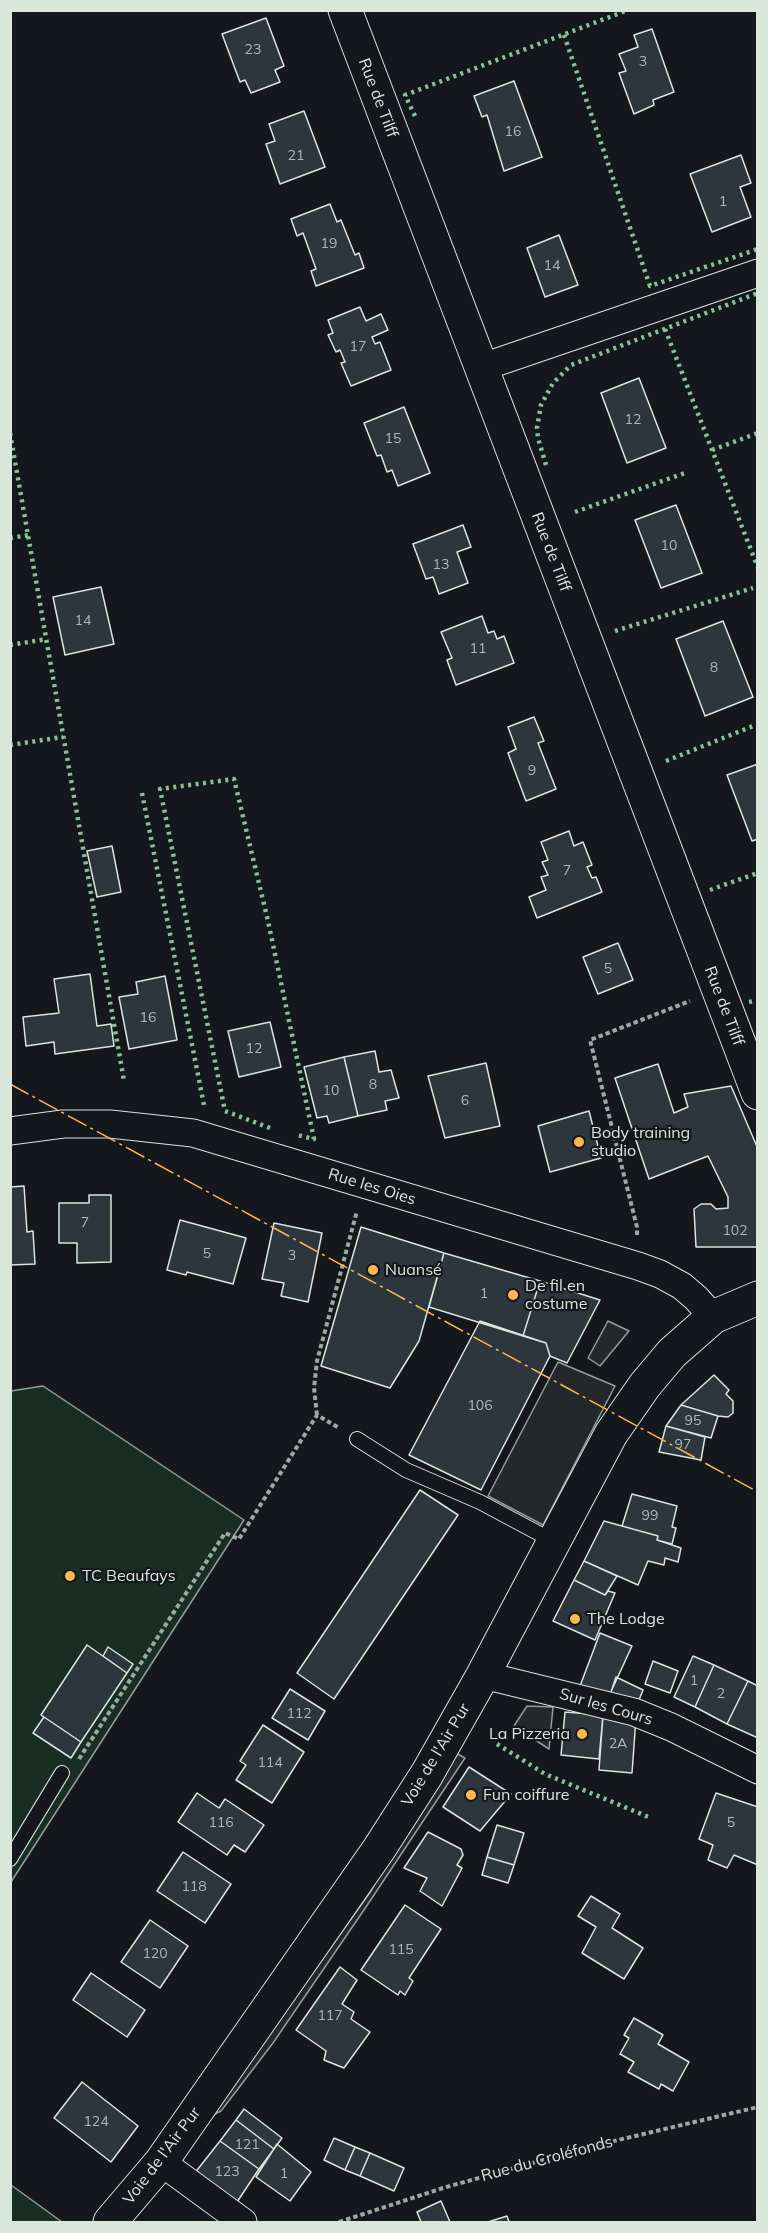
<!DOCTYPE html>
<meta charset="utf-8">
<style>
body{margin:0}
#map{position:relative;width:768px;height:2233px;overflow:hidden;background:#14181c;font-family:Mulish,sans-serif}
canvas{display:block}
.frame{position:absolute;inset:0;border:12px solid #d8e6dc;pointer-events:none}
</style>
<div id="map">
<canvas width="768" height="2233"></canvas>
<div class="frame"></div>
</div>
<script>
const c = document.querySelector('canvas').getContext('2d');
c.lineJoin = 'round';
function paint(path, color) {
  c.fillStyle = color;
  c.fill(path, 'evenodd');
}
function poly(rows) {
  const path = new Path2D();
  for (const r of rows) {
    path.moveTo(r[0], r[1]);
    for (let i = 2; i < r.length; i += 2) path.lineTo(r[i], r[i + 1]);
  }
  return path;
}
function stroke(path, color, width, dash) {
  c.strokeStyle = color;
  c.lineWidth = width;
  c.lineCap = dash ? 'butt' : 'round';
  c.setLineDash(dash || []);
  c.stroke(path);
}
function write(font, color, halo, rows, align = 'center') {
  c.font = font + ' Mulish,sans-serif';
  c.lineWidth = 4.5;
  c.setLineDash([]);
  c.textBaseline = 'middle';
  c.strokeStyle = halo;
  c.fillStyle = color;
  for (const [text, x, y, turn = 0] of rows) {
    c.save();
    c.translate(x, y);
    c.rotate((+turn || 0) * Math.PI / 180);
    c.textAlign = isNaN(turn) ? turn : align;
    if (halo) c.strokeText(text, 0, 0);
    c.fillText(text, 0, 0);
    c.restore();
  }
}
const green = poly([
 [43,1386,244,1520,11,1882,11,1391,43,1386],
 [10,2185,11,2185,62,2222,11,2222,10,2185]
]);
paint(green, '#1a2d24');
stroke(green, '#939e99', 1.5);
const parking = poly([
 [608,1321,629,1331,600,1366,588,1358,608,1321],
 [558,1362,615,1386,543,1525,488,1496,558,1362],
 [527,1706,553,1707,549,1749,514,1726,527,1706],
 [454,1752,465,1758,368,1904,273,2043,221,2111,205,2119,277,2023,371,1891,402,1834,454,1752]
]);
paint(parking, '#24282b');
stroke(parking, '#939e99', 1.5);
const building = poly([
 [266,18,284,66,275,70,280,82,251,93,245,80,240,82,222,34,266,18],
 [652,29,674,92,653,100,654,105,634,114,619,73,626,71,619,54,638,47,634,35,652,29],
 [514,81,542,157,504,171,487,115,482,117,474,96,514,81],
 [304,111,325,167,280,184,266,144,275,141,269,124,304,111],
 [741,155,751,183,740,187,751,217,712,232,690,174,741,155],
 [330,204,337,222,341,220,355,255,359,253,364,268,316,286,311,271,316,269,303,233,297,236,291,219,330,204],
 [559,235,578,285,545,297,527,248,559,235],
 [360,307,366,321,381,314,388,330,372,337,375,344,380,342,391,370,351,386,341,363,345,362,340,350,336,352,328,335,333,333,328,320,360,307],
 [639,378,666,448,627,463,601,393,639,378],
 [404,407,430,473,398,486,392,470,387,472,381,455,377,456,364,423,404,407],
 [676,505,702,573,661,588,635,520,676,505],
 [463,525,471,547,457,552,468,583,439,594,433,577,426,579,413,544,463,525],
 [101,587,114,644,65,655,53,597,101,587],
 [482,616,488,633,494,631,497,639,504,636,514,663,456,685,447,660,452,658,441,632,482,616],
 [723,621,753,697,705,716,676,639,723,621],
 [534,717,544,741,538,743,556,789,526,801,508,753,516,749,508,727,534,717],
 [758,764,758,839,752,841,727,775,758,764],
 [569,831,574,846,583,842,592,865,587,867,592,878,596,877,602,892,537,918,529,897,546,890,541,877,548,875,542,862,548,860,541,842,569,831],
 [112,846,121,892,97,897,87,851,112,846],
 [618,943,633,980,598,994,583,957,618,943],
 [90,974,97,1026,111,1024,114,1046,55,1054,54,1042,26,1046,23,1017,59,1013,54,979,90,974],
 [165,976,177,1040,129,1049,119,997,138,994,136,982,165,976],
 [270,1022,281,1067,239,1077,228,1031,270,1022],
 [375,1051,379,1072,391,1070,399,1098,385,1101,387,1110,358,1116,344,1057,375,1051],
 [344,1057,358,1116,329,1123,327,1116,317,1118,304,1067,344,1057],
 [486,1063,500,1126,445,1138,428,1076,486,1063],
 [658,1064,674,1113,688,1107,684,1094,731,1086,758,1149,758,1247,696,1247,694,1209,701,1204,711,1204,716,1209,728,1208,728,1197,708,1156,649,1179,615,1078,658,1064],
 [589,1111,601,1158,550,1172,538,1126,589,1111],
 [24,1186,27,1232,33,1231,35,1264,10,1265,10,1187,24,1186],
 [89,1195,111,1195,111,1262,77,1263,77,1243,59,1243,59,1203,89,1203,89,1195],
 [180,1220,246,1238,233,1284,187,1272,186,1275,167,1270,180,1220],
 [274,1223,322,1233,308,1302,281,1296,284,1283,262,1279,274,1223],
 [361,1227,444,1253,419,1341,390,1388,321,1366,361,1227],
 [444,1253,540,1281,523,1336,429,1307,444,1253],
 [540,1281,600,1300,567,1363,550,1356,546,1343,523,1336,540,1281],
 [480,1321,546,1343,550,1356,481,1490,409,1455,480,1321],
 [714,1375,729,1390,726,1394,733,1401,733,1413,728,1417,718,1416,681,1405,714,1375],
 [681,1405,718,1416,711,1438,666,1426,681,1405],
 [666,1426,705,1437,701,1460,659,1452,666,1426],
 [420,1490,458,1515,334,1699,297,1673,420,1490],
 [632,1494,677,1506,672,1527,676,1528,672,1544,657,1540,658,1536,622,1526,632,1494],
 [604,1521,658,1536,657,1540,681,1548,678,1562,665,1558,664,1565,648,1561,638,1585,584,1561,604,1521],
 [584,1561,617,1576,605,1595,574,1580,584,1561],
 [574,1580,605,1595,608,1591,615,1593,595,1640,553,1621,574,1580],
 [600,1633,632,1646,609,1696,580,1686,600,1633],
 [87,1645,127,1673,81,1742,41,1715,87,1645],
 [108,1647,133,1664,127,1673,103,1656,108,1647],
 [693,1656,714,1665,695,1707,674,1697,693,1656],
 [653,1661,678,1671,670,1693,645,1684,653,1661],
 [714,1665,748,1681,727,1724,695,1707,714,1665],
 [616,1677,643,1690,637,1705,610,1695,616,1677],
 [748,1681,758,1686,758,1738,727,1724,748,1681],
 [290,1689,325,1711,308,1740,272,1718,290,1689],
 [565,1712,603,1715,599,1759,561,1755,565,1712],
 [603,1715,636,1718,632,1773,599,1770,603,1715],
 [44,1717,81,1742,71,1758,33,1733,44,1717],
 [263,1725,304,1752,272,1803,236,1780,246,1765,240,1761,263,1725],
 [469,1767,511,1794,480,1831,443,1807,469,1767],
 [197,1793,219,1808,225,1799,264,1825,245,1852,234,1845,227,1855,178,1822,197,1793],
 [716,1793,758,1807,758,1865,734,1855,727,1868,708,1860,713,1845,699,1839,716,1793],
 [497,1825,524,1833,514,1865,487,1857,497,1825],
 [428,1832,461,1849,463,1855,457,1865,462,1868,442,1906,420,1891,427,1878,404,1868,428,1832],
 [183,1852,231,1884,205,1923,157,1891,183,1852],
 [487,1857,514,1865,508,1883,482,1875,487,1857],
 [591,1896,620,1914,612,1928,643,1948,624,1979,582,1953,596,1927,578,1916,591,1896],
 [405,1905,441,1929,409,1978,413,1981,405,1995,400,1991,398,1995,361,1970,405,1905],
 [150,1920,188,1946,160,1988,121,1962,150,1920],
 [340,1967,357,1980,342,2004,354,2012,351,2019,370,2032,344,2068,324,2060,326,2051,296,2030,340,1967],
 [91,1973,145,2010,127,2037,73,2000,91,1973],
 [634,2018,663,2035,658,2044,689,2062,673,2091,661,2084,659,2089,628,2072,634,2062,620,2054,629,2038,624,2035,634,2018],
 [82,2082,138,2126,111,2162,54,2118,82,2082],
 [244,2109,282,2138,274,2149,236,2120,244,2109],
 [236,2120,274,2149,259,2169,220,2141,236,2120],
 [334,2138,355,2147,345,2170,324,2160,334,2138],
 [220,2141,259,2169,235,2205,194,2174,220,2141],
 [277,2144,311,2172,290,2201,256,2177,277,2144],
 [355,2147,370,2153,360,2176,345,2170,355,2147],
 [370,2153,404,2168,394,2191,360,2176,370,2153],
 [441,2201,450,2222,419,2222,421,2222,417,2212,441,2201],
 [507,2216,509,2222,488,2222,507,2216]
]);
paint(building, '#2c363c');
stroke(building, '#d8e6dc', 1.5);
const lane = poly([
 [357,1439,406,1470,480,1502,553,1541],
 [10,1859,62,1773]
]);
const street = poly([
 [480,368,758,273],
 [10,1131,63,1124,110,1124,193,1133,638,1266,660,1274,682,1286,696,1298,713,1317],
 [483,1675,634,1712,671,1727,758,1770],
 [161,2162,243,2222]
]);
const secondary = poly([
 [345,10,758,1093]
]);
const primary = poly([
 [110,2222,161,2162,379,1849,427,1774,483,1675,611,1434,645,1385,672,1353,713,1317,758,1298]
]);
stroke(lane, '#d8e6dc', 16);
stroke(street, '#d8e6dc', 29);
stroke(secondary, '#d8e6dc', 35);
stroke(primary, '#d8e6dc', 35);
stroke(poly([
 [637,1235,637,1227,590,1040,690,1001],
 [317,1415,314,1388,317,1361,357,1211],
 [79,1759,225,1533,239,1539,317,1415,339,1428],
 [339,2222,443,2188,597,2145,758,2107]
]), '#9da8a2', 4, [4.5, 3]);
stroke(lane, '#14181c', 14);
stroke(street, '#14181c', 27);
stroke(secondary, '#14181c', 33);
stroke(primary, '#14181c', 33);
stroke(poly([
 [564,35,650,286,758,249],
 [415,116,405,95,628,10],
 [665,329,758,568],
 [10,433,124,1081],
 [712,450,758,433],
 [546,465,538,438,537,428,541,405,553,383,571,365,758,293],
 [575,512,688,472],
 [10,538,29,535],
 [615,631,753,588],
 [10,645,47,639],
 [10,745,63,737],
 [666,761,758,724],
 [142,793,204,1105],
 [710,890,758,873],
 [749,1002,758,1000],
 [270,1128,225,1111,160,789,234,779,268,921,314,1139,297,1135],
 [497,1744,545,1774,651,1818]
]), '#8ac095', 4.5, [3, 4.5]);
stroke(poly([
 [10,1084,758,1492]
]), '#ffb74d', 1.5, [21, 4.5, 3, 4.5]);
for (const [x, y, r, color] of [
 [579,1142,6,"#ffb74d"],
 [373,1270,6,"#ffb74d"],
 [513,1295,6,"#ffb74d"],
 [70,1576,6,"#ffb74d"],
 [575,1619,6,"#ffb74d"],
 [582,1734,6,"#ffb74d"],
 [471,1795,6,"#ffb74d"]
]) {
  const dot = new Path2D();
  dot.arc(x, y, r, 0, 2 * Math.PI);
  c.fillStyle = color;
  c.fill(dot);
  stroke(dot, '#14181c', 2);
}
write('14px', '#adbab4', null, [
 ["23",253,50],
 ["3",643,62],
 ["16",513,132],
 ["21",296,156],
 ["1",723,202],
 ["19",329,244],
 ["14",552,266],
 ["17",358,347],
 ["12",633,420],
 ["15",393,439],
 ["10",669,546],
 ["13",441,565],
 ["14",83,621],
 ["11",478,649],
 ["8",714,668],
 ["9",532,771],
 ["7",567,871],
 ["5",608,969],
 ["16",148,1018],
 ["12",254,1049],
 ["8",373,1085],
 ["10",331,1091],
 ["6",465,1101],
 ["7",85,1223],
 ["102",735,1231],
 ["5",207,1254],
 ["3",292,1256],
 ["1",484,1294],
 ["106",480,1406],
 ["95",693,1421],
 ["97",683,1445],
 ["99",650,1516],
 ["1",694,1681],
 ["2",721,1694],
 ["112",299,1714],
 ["2A",618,1744],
 ["114",270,1763],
 ["116",221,1823],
 ["5",731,1823],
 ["118",194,1887],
 ["115",401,1950],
 ["120",155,1954],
 ["117",330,2016],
 ["124",96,2122],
 ["121",247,2145],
 ["123",227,2172],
 ["1",284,2174]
]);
write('16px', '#d8e6dc', '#14181c', [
 ["Rue de Tilff",378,98,69],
 ["Rue de Tilff",551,552,69],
 ["Rue de Tilff",724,1006,69],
 ["Rue les Oies",372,1187,17],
 ["Sur les Cours",606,1707,16],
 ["Voie de l'Air Pur",436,1755,-59],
 ["Voie de l'Air Pur",162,2156,-53],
 ["Rue du Croléfonds",547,2159,-15]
]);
write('16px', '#d8e6dc', '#14181c', [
 ["Body training",591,1133],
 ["studio",591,1151],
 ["Nuansé",385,1270],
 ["De fil en",525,1286],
 ["costume",525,1304],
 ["TC Beaufays",82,1576],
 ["The Lodge",587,1619],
 ["La Pizzeria",570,1734,"right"],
 ["Fun coiffure",483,1795]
], 'left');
</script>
